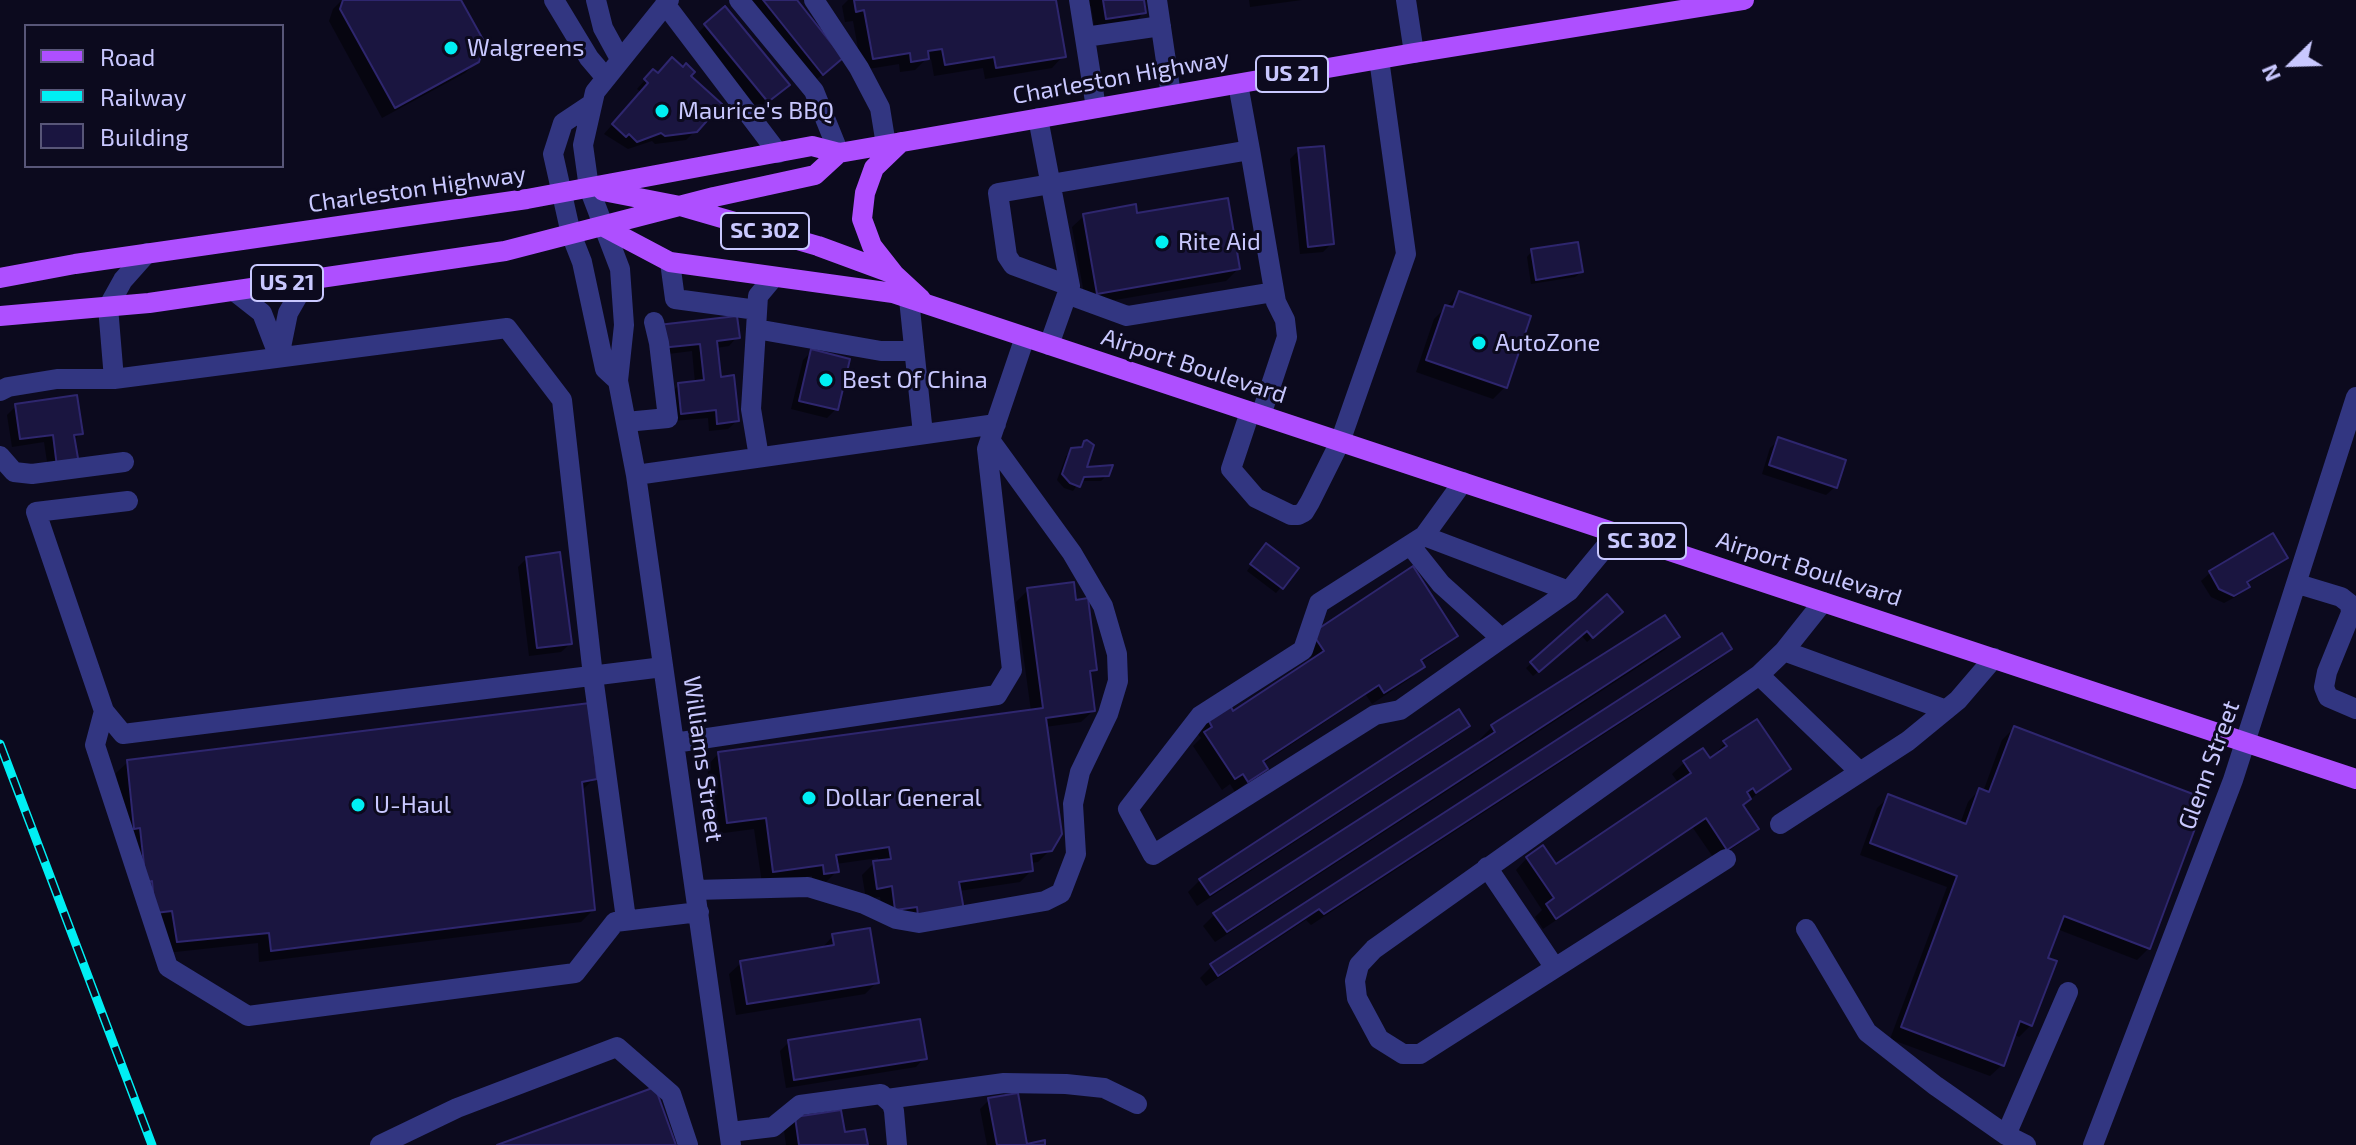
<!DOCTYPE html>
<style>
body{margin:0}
#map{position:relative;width:2356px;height:1145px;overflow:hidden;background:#0c0a1e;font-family:"Exo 2",sans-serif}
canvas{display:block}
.legend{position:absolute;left:24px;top:24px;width:260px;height:144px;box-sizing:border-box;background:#0c0a1e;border:2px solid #585678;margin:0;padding:10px 14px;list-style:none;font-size:24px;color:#c9c8ff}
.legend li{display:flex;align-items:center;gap:16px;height:40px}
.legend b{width:40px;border:2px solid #585678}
.north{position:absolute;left:2252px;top:24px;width:80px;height:80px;-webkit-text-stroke:6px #0c0a1e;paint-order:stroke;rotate:247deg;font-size:22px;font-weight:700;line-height:32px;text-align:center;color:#c9c8ff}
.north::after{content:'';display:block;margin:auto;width:28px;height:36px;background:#c9c8ff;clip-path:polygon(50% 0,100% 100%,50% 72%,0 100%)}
</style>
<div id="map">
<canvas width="2356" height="1145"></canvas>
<ul class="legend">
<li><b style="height:10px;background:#ae4fff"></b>Road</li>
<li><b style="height:10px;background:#00eff3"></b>Railway</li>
<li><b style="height:22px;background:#1a1540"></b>Building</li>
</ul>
<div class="north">N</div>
</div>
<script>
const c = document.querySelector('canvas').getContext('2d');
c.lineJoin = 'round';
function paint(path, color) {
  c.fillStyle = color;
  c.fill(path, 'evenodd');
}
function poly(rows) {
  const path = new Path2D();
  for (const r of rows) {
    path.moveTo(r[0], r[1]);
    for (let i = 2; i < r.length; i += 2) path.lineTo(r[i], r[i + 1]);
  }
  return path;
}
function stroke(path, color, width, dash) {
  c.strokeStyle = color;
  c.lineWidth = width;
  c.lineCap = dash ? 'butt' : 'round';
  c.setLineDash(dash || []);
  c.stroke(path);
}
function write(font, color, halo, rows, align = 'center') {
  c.font = font + ' "Exo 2",sans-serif';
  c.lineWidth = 6;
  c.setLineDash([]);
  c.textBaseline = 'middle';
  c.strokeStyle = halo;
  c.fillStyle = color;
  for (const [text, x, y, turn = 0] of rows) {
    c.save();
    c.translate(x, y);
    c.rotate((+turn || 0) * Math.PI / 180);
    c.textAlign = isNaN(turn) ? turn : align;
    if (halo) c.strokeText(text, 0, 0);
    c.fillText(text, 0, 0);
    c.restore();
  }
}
paint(poly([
 [342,0,459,0,477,61,465,73,382,118,329,21,333,9],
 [748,0,794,0,832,67,813,82],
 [848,0,1054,0,1063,56,1052,68,985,79,983,68,934,76,931,59,925,60,915,70,900,72,899,64,862,70,853,21,845,22,842,6],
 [1079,0,1142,0,1144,12,1133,24,1095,30,1091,6,1080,8],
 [1249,0,1302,0,1250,7],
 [705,26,778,93,758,109,697,34],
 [653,71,658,75,688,77,695,131,686,140,655,144,652,141,628,149,604,134,641,92,637,89],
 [1299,150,1332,243,1323,252,1300,254,1290,159],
 [1084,216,1136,216,1238,269,1226,281,1086,305,1072,227],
 [1532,251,1581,272,1575,277,1531,284,1527,257],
 [1459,294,1505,387,1493,399,1416,372,1434,319],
 [650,336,737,337,729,346,716,348,719,379,737,421,728,429,709,431,708,418,673,421,670,394,679,385,695,383,692,351,652,356],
 [812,351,836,409,827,418,791,409,803,360],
 [16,406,80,433,49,475,44,442,12,447,7,415],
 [1779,440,1835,487,1826,495,1762,474,1770,448],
 [1085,443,1085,469,1107,475,1101,481,1080,481,1073,491,1064,488,1057,480,1066,456],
 [1261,551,1297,569,1276,593,1247,571],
 [2285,557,2277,566,2246,584,2247,586,2239,595,2224,603,2211,597,2201,581,2210,573],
 [527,558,570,644,561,652,529,656,518,567],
 [1028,590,1075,602,1095,669,1089,676,1093,711,1081,722,1045,727,1050,850,1038,862,1030,863,1031,871,1020,882,959,891,962,909,884,921,880,897,866,899,862,875,874,863,878,863,878,858,836,864,837,871,825,883,813,885,812,876,762,883,754,829,716,834,707,766,718,754,1031,711,1016,602],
 [1607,597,1615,617,1587,642,1581,635,1533,676,1526,668],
 [1664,618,1677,637,1666,649,1215,942,1203,926,1215,914,1482,742,1480,739,1492,727],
 [1314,634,1455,635,1444,647,1420,663,1422,666,1411,678,1372,704,1366,695,1262,764,1265,768,1235,792,1230,784,1222,790,1193,746,1201,738,1197,733,1209,721,1233,714,1312,661,1302,646],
 [1729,649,1717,661,1311,925,1306,920,1206,986,1200,978,1212,966],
 [1467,726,1456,737,1197,906,1188,892,1200,880],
 [2014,728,2149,948,2137,960,2057,929,2045,959,2031,1025,2019,1037,2013,1034,2002,1065,1990,1076,1890,1039,1947,887,1860,855,1877,808,1889,797,1960,824,1968,802,1979,790,1983,792,2002,740],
 [1725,743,1788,769,1742,806,1756,828,1745,840,1715,860,1693,828,1543,929,1535,917,1542,910,1516,870,1527,858,1555,867,1679,784,1672,774,1684,763,1702,751,1709,761],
 [128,762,595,778,581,791,593,910,581,922,259,962,258,943,166,953,123,840,116,773],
 [833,936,877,982,865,994,736,1015,729,974,741,963,822,948],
 [789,1042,924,1058,916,1067,786,1088,780,1051],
 [989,1100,1025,1145,987,1145,980,1109],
 [796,1119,843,1134,866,1145,786,1145,784,1131]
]), '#0007');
const building = poly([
 [343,0,461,0,485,43,479,62,395,108,340,9,343,0],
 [763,0,797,0,843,58,823,75,763,0],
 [854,0,1056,0,1066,57,996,68,994,57,945,65,942,49,928,51,929,59,911,62,910,53,873,59,864,10,856,12,854,0],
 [1103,0,1144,0,1146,13,1106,19,1103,0],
 [725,6,790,85,768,102,704,24,725,6],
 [672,57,683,67,686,63,695,72,691,76,722,104,697,132,665,136,661,133,637,142,629,134,626,137,612,124,648,83,644,79,653,69,658,73,672,57],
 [1324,146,1334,244,1308,247,1298,148,1324,146],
 [1228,198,1240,269,1097,294,1083,214,1136,204,1137,213,1228,198],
 [1578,242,1583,272,1536,280,1531,249,1578,242],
 [1459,291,1531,316,1507,388,1426,360,1445,305,1453,307,1459,291],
 [737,316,740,338,717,341,721,377,734,375,739,421,717,424,716,410,681,414,678,383,704,380,700,344,660,348,658,325,737,316],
 [811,349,850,359,838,410,799,401,811,349],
 [77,395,83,434,74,435,79,464,57,467,53,435,20,439,15,404,77,395],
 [1778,437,1846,460,1837,488,1769,465,1778,437],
 [1087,440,1094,445,1087,467,1113,465,1109,476,1084,477,1080,487,1070,483,1062,474,1071,448,1082,447,1084,441,1087,440],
 [2273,533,2288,558,2247,582,2250,587,2234,596,2219,589,2209,571,2273,533],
 [1266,543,1299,568,1283,589,1250,564,1266,543],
 [560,552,572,644,537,648,526,557,560,552],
 [1413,566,1458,636,1421,660,1425,667,1384,693,1379,685,1263,761,1268,769,1248,782,1243,774,1235,779,1204,732,1212,727,1208,719,1230,705,1233,711,1324,651,1312,633,1413,566],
 [1074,582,1076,600,1088,598,1097,670,1090,671,1095,711,1046,718,1062,834,1052,851,1031,854,1033,871,959,882,964,910,918,916,917,907,895,910,892,886,877,889,873,861,891,859,889,847,836,855,839,872,824,874,823,865,773,872,766,818,727,823,718,752,1043,708,1027,588,1074,582],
 [1607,594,1623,612,1593,638,1587,631,1539,672,1530,662,1607,594],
 [1665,615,1680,637,1227,932,1213,913,1495,732,1491,725,1665,615],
 [1722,633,1732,649,1324,914,1319,909,1218,976,1210,964,1722,633],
 [590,703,597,779,582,782,595,910,271,951,269,933,177,942,172,911,155,913,152,881,146,883,140,828,134,829,127,760,590,703],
 [1459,709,1470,726,1210,895,1199,879,1459,709],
 [1757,719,1791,769,1756,793,1753,788,1747,792,1751,799,1743,805,1759,829,1727,850,1706,818,1556,919,1546,904,1554,898,1526,857,1543,845,1556,864,1691,773,1683,761,1703,748,1710,758,1727,746,1723,741,1757,719],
 [2014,726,2206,799,2150,949,2064,916,2048,958,2057,961,2032,1026,2020,1021,2004,1066,1901,1027,1957,876,1870,843,1888,794,1966,824,1979,788,1989,792,2014,726],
 [870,928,879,983,747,1004,740,961,834,945,832,934,870,928],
 [920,1019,927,1059,794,1080,788,1040,920,1019],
 [655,1087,676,1145,497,1145,655,1087],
 [1018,1093,1027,1144,1045,1140,1045,1145,997,1145,988,1098,1018,1093],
 [841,1110,845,1132,865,1129,868,1145,799,1145,795,1117,841,1110]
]);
paint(building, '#1a1540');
stroke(building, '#2e266e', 2);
stroke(poly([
 [554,0,589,58,606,78],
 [596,0,603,28,620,59],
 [669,0,595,92,583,145,589,188,620,269,624,325,618,381,636,475,731,1145],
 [739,0,814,91,839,153],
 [814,0,859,68,880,108,886,145],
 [1079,0,1096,108],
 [1157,0,1171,95],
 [1406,0,1414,53],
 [665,4,778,153],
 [1085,37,1161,26],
 [1238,84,1250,150],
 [590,105,563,123,553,154,571,234,582,262,605,369,618,381],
 [1038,118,1070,286,1049,345],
 [670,262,675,299,757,310],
 [773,278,758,296,756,329,881,351,914,351],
 [1070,286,1013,265,1007,256,998,193,1250,150,1276,302,1285,320,1287,337,1261,415],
 [234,291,262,313,279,357],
 [1067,294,1127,316,1274,292],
 [909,299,923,434],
 [756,329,751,409,759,457],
 [279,357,288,313,307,280],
 [114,379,108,307,123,280,147,253],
 [0,391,8,387,57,379,114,379,507,328,562,400,593,676,626,919],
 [1250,412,1231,469,1256,498,1291,515,1298,515,1304,512,1310,502,1340,442,1406,254,1379,59],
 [626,422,668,418,659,343,654,322],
 [0,456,14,472,32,474,124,462],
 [636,475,996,424],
 [1463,482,1424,536,1319,603,1303,650,1200,716,1128,809,1153,855,1375,715,1400,710,1569,591,1617,533],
 [128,501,36,512,104,711,123,734,663,667],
 [1424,536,1569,591],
 [1410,545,1441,584,1501,638],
 [2298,584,2341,597,2350,604,2351,613,2327,672,2324,687,2328,697,2356,709],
 [1823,602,1784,651,1759,675,1860,772],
 [1784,651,1946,710],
 [104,711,95,745,168,967,248,1016,575,973,615,922,699,912],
 [674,743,997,695,1012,670,987,449,1025,337],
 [1780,824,1908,741,1958,700,1994,658],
 [1726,859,1420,1054,1403,1054,1379,1039,1357,998,1355,981,1359,965,1374,949,1759,675],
 [1487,867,1555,968],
 [695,890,808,887,864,904,896,919,919,923,1045,901,1061,893,1076,854,1073,804,1080,772,1108,714,1118,681,1117,654,1103,606,1072,553,990,440],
 [1806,929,1867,1032,1936,1086,2006,1135,2026,1145],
 [887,1099,1004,1083,1066,1084,1104,1088,1137,1104],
 [730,1132,773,1127,800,1105,881,1094,892,1104,894,1111,897,1145],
 [2006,1135,2068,992],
 [380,1145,457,1108,617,1047,671,1094,688,1145],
 [2093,1145,2233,780,2356,397]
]), '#323681', 20);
stroke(poly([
 [603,191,680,206,818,246,894,274,921,299],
 [602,226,670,262,893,293,2356,779],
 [894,274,872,246,862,219,865,193,874,168,901,142],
 [0,278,75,264,527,199,812,146,839,153,1414,53,1744,0],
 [0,316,149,303,505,251,714,197,815,175,839,153]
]), '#ae4fff', 20);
const rail = poly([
 [0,744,152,1145]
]);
stroke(rail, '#00eff3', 9);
stroke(rail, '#0c0a1e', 6, [18]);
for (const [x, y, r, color] of [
 [451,48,8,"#00eff3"],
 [662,111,8,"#00eff3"],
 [1162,242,8,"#00eff3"],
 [1479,343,8,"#00eff3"],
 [826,380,8,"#00eff3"],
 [809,798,8,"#00eff3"],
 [358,805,8,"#00eff3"]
]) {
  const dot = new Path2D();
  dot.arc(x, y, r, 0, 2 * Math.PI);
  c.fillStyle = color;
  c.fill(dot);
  stroke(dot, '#0c0a1e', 3);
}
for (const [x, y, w] of [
 [1292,74,72],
 [765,231,88],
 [287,283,72],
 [1642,541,88]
]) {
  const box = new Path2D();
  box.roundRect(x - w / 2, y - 18, w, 36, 6);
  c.fillStyle = '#0c0a1e';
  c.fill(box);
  stroke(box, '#c9c8ff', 2);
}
write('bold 22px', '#c9c8ff', null, [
 ["US 21",1292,74],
 ["SC 302",765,231],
 ["US 21",287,283],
 ["SC 302",1642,541]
]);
write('24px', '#c9c8ff', '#0c0a1e', [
 ["Walgreens",467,48],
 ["Maurice's BBQ",678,111],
 ["Rite Aid",1178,242],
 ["AutoZone",1495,343],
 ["Best Of China",842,380],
 ["Dollar General",825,798],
 ["U-Haul",374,805]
], 'left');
write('24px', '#c9c8ff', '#0c0a1e', [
 ["Charleston Highway",1121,77,-10],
 ["Charleston Highway",417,189,-8],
 ["Airport Boulevard",1194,366,18],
 ["Airport Boulevard",1809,569,18],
 ["Williams Street",703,759,82],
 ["Glenn Street",2209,765,-70]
]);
</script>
